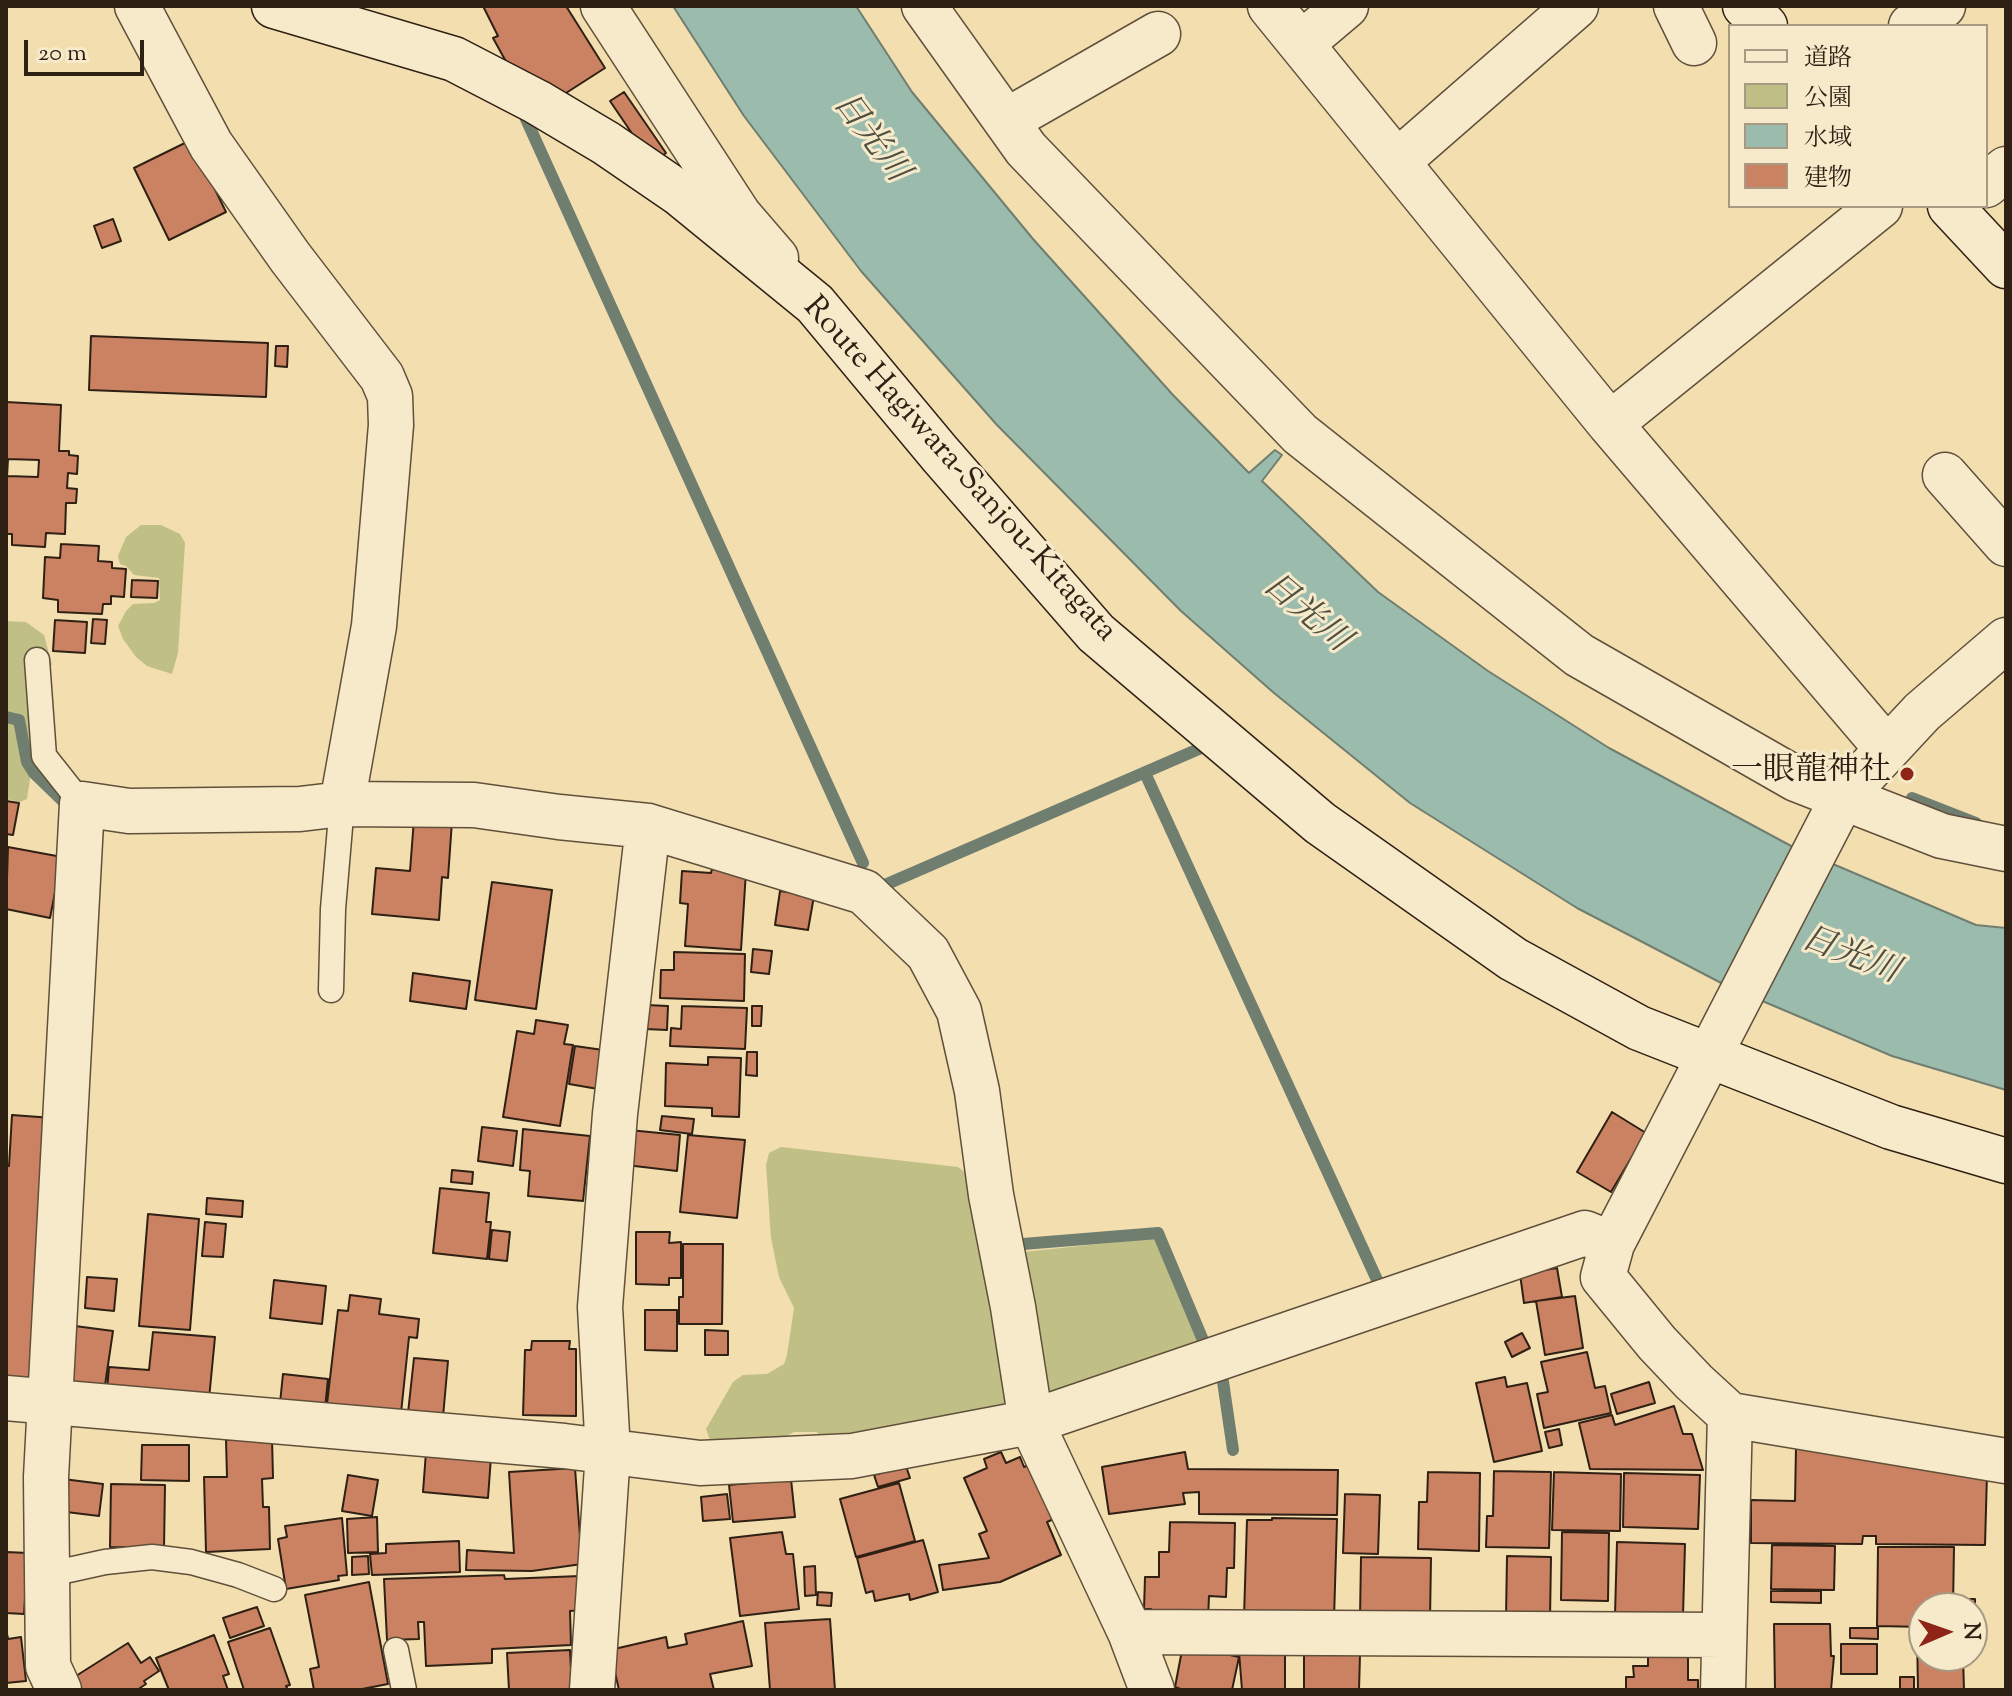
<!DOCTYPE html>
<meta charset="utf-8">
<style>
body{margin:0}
#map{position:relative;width:2012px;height:1696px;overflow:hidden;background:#f2deaf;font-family:"Sorts Mill Goudy","Noto Serif JP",serif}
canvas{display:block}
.frame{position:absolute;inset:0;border:8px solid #2f2014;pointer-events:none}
.legend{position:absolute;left:1728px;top:24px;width:260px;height:184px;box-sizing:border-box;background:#f7eacb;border:2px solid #a79982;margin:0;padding:10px 14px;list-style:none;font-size:24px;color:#2f2014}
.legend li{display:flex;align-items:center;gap:16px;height:40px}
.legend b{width:40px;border:2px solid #a79982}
.north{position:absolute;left:1908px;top:1592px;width:80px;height:80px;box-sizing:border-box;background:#f7eacb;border:2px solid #a79982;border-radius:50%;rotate:88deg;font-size:22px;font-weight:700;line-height:32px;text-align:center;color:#2f2014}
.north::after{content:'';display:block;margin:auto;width:28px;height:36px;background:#8f2418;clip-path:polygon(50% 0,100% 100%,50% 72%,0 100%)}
.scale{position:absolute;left:24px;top:40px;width:120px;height:36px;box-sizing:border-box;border:4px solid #2f2014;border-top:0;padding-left:10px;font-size:24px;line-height:28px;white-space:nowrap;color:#2f2014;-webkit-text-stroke:6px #f7eacb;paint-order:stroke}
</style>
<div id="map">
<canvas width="2012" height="1696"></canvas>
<div class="frame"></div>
<ul class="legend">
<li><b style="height:10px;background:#f7eacb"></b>道路</li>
<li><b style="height:22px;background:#c0c086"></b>公園</li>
<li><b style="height:22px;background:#9bbcad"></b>水域</li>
<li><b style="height:22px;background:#ca8262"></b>建物</li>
</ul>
<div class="north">N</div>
<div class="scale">20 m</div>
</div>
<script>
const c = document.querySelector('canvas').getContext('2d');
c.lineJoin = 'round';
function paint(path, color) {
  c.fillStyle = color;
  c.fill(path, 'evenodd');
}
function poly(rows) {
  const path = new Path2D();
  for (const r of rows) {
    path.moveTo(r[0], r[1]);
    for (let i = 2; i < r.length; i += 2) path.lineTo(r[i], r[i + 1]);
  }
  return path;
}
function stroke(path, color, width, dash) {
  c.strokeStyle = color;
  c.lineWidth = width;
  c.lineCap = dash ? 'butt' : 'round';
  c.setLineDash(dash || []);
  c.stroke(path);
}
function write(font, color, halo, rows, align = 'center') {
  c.font = font + ' "Sorts Mill Goudy","Noto Serif JP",serif';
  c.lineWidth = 6;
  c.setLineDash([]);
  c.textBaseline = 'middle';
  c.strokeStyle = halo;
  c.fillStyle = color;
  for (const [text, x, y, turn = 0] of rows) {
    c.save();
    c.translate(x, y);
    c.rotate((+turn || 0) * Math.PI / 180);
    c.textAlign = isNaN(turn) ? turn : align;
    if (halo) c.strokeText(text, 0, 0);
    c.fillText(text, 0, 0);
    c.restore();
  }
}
paint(poly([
 [141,525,161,525,180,534,185,543,178,653,172,674,147,666,136,657,123,639,118,626,126,611,133,604,154,603,160,600,159,578,134,575,126,566,120,564,118,556,126,537],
 [6,621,26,622,44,635,52,665,32,675,33,759,27,799,20,802,6,799],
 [781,1147,958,1167,966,1173,1017,1383,1015,1396,1003,1409,823,1437,816,1432,794,1432,775,1442,711,1443,706,1429,733,1382,743,1375,767,1374,784,1364,787,1355,794,1308,779,1277,771,1238,766,1165,769,1153],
 [1154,1238,1204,1349,1048,1395,1014,1253]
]), '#c0c086');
const water = poly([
 [673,6,856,6,912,92,1033,239,1173,395,1249,473,1275,450,1282,455,1262,481,1378,592,1488,671,1609,748,1793,847,1976,925,2006,928,2006,1090,1892,1056,1727,986,1577,908,1410,803,1274,693,1181,611,997,425,861,271,744,116,673,6]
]);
paint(water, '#9bbcad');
stroke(water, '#707e70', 2);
stroke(poly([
 [526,119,863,863],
 [6,717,19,720,27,762,34,773,69,807],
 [1145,773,1378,1282],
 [1912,798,1976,823],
 [887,884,1201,748],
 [1023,1244,1158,1233,1205,1345],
 [1222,1375,1233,1450]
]), '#707e70', 12);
const building = poly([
 [483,6,566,6,605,68,552,102,515,78,493,38,498,36,483,6],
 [624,92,666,153,652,163,610,101,624,92],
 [191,140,226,212,169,240,134,168,191,140],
 [113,219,121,241,102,248,94,226,113,219],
 [91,336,268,343,266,397,89,390,91,336],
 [276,346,288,346,287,367,275,366,276,346],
 [6,402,61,405,59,451,69,451,69,455,78,456,77,474,68,473,67,488,77,489,76,503,66,503,65,534,46,533,45,547,12,545,12,534,6,534,6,402],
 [8,459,39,460,38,477,7,476,8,459],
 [61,544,99,546,98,561,112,562,112,568,126,569,124,597,111,596,111,604,103,604,102,614,58,612,58,600,43,598,45,557,60,558,61,544],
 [132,580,158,581,157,598,131,597,132,580],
 [93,619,107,620,105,644,91,643,93,619],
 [55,620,87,622,85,653,53,651,55,620],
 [6,801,19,803,13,835,6,834,6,801],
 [414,819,452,821,448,878,442,877,439,920,372,914,376,868,410,871,414,819],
 [8,847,62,857,50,918,6,909,8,847],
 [712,869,746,871,741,950,685,946,688,904,680,903,682,871,711,873,712,869],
 [492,882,552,890,536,1009,475,1000,492,882],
 [780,891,814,896,808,930,775,925,780,891],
 [753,949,772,951,769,974,751,972,753,949],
 [674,952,745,954,744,1001,660,998,661,970,674,970,674,952],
 [413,973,470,981,466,1009,410,1001,413,973],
 [646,1005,668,1006,667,1030,645,1029,646,1005],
 [682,1006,747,1008,745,1049,670,1046,671,1028,681,1029,682,1006],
 [752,1006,762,1006,761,1026,752,1026,752,1006],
 [536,1020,568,1025,564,1044,573,1045,560,1126,503,1117,517,1031,534,1034,536,1020],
 [575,1046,603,1050,598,1089,569,1084,575,1046],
 [747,1052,757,1052,757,1076,746,1075,747,1052],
 [708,1057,741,1058,739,1117,712,1116,712,1108,665,1106,666,1063,708,1065,708,1057],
 [1612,1112,1646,1133,1611,1192,1577,1172,1612,1112],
 [12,1115,53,1118,36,1381,6,1379,6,1166,9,1166,12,1115],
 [662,1116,694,1119,692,1134,660,1130,662,1116],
 [482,1127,517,1131,513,1166,478,1161,482,1127],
 [523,1129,590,1136,583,1201,528,1196,530,1171,520,1170,523,1129],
 [629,1130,680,1135,677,1171,626,1165,629,1130],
 [688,1135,745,1140,737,1218,680,1212,688,1135],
 [452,1170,473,1172,472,1184,451,1182,452,1170],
 [440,1188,489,1193,486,1222,491,1222,487,1259,433,1253,440,1188],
 [207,1198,243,1201,242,1217,206,1214,207,1198],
 [148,1214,199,1219,190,1330,139,1326,148,1214],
 [205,1222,226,1224,223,1257,202,1256,205,1222],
 [492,1230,510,1232,507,1261,489,1259,492,1230],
 [636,1232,670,1232,669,1243,681,1242,681,1278,669,1278,669,1285,636,1284,636,1232],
 [683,1244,723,1244,722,1324,679,1324,679,1297,683,1297,683,1244],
 [1557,1268,1562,1297,1524,1303,1520,1274,1557,1268],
 [87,1277,117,1279,114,1311,85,1308,87,1277],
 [274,1280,326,1286,322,1324,270,1318,274,1280],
 [350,1295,381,1299,379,1314,419,1319,417,1338,409,1337,401,1413,327,1404,338,1310,348,1311,350,1295],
 [1575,1296,1583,1348,1545,1355,1536,1301,1575,1296],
 [645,1310,677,1310,677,1351,645,1350,645,1310],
 [75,1326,113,1331,104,1392,66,1387,75,1326],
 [705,1330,728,1331,728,1355,705,1355,705,1330],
 [153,1332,215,1337,209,1399,107,1391,109,1367,149,1370,153,1332],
 [1522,1333,1530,1348,1512,1357,1505,1342,1522,1333],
 [532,1341,570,1341,569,1349,576,1349,576,1416,523,1415,525,1350,531,1350,532,1341],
 [1587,1352,1595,1388,1605,1386,1611,1413,1544,1428,1537,1394,1548,1392,1541,1362,1587,1352],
 [414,1358,448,1361,443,1417,408,1413,414,1358],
 [283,1374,328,1379,325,1408,280,1403,283,1374],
 [1505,1377,1507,1387,1527,1383,1542,1451,1494,1462,1476,1383,1505,1377],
 [1649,1382,1655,1403,1617,1414,1611,1394,1649,1382],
 [1674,1406,1683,1434,1692,1434,1703,1470,1590,1469,1579,1423,1612,1415,1615,1425,1674,1406],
 [1559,1429,1562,1445,1549,1448,1545,1432,1559,1429],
 [272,1438,273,1478,262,1479,263,1507,269,1507,270,1549,206,1552,204,1477,227,1477,226,1440,272,1438],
 [142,1445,189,1445,189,1481,141,1480,142,1445],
 [1796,1447,1987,1474,1985,1545,1876,1544,1876,1536,1863,1536,1862,1544,1751,1543,1751,1500,1795,1501,1796,1447],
 [426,1452,491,1457,488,1498,423,1492,426,1452],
 [1001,1452,1006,1463,1020,1457,1024,1467,1033,1463,1056,1518,1047,1522,1061,1555,1000,1582,943,1590,939,1565,989,1558,979,1534,987,1531,964,1478,987,1468,984,1459,1001,1452],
 [1185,1452,1188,1469,1338,1470,1337,1515,1199,1514,1199,1492,1183,1493,1185,1504,1109,1514,1102,1467,1185,1452],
 [906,1466,910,1478,878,1487,874,1475,906,1466],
 [575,1468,582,1564,532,1571,466,1570,467,1550,514,1553,509,1472,575,1468],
 [1494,1471,1551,1472,1549,1548,1486,1547,1487,1516,1493,1516,1494,1471],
 [1428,1472,1480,1473,1479,1551,1418,1549,1419,1502,1427,1502,1428,1472],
 [1554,1472,1621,1474,1620,1531,1552,1530,1554,1472],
 [1624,1473,1700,1475,1698,1529,1623,1527,1624,1473],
 [348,1475,378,1480,372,1516,342,1511,348,1475],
 [63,1479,103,1484,99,1516,58,1511,63,1479],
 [791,1479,795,1517,733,1522,729,1485,791,1479],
 [899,1483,915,1541,856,1557,840,1499,899,1483],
 [111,1484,165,1485,164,1548,110,1547,111,1484],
 [727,1494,730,1519,703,1521,701,1497,727,1494],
 [1345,1494,1380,1495,1378,1554,1343,1553,1345,1494],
 [377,1517,378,1552,348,1553,347,1519,377,1517],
 [342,1518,347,1575,338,1576,339,1580,286,1589,278,1539,287,1537,285,1526,342,1518],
 [1272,1518,1337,1519,1334,1619,1244,1617,1247,1520,1272,1520,1272,1518],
 [1170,1522,1235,1523,1234,1568,1227,1568,1226,1597,1209,1596,1208,1619,1151,1617,1151,1609,1144,1609,1145,1577,1159,1577,1159,1552,1169,1552,1170,1522],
 [782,1532,786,1554,793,1554,799,1609,740,1616,730,1538,782,1532],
 [1562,1532,1609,1533,1608,1601,1561,1600,1562,1532],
 [923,1540,938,1592,910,1600,909,1594,875,1601,873,1591,866,1593,857,1558,923,1540],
 [459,1541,460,1572,372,1575,370,1554,386,1553,386,1544,459,1541],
 [1617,1542,1685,1544,1683,1616,1615,1615,1617,1542],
 [1772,1545,1835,1546,1834,1590,1771,1589,1772,1545],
 [1878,1547,1954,1547,1953,1608,1924,1608,1924,1627,1877,1626,1878,1547],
 [6,1552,28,1553,24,1614,6,1613,6,1552],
 [368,1556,369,1574,352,1575,352,1557,368,1556],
 [1507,1556,1551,1557,1550,1619,1506,1618,1507,1556],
 [1361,1557,1431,1558,1430,1620,1360,1618,1361,1557],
 [815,1566,816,1595,805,1596,804,1567,815,1566],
 [504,1575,505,1579,580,1576,582,1610,570,1611,571,1645,492,1649,492,1663,426,1666,424,1622,418,1622,419,1639,387,1640,384,1579,504,1575],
 [369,1582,388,1684,357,1690,314,1690,310,1669,319,1667,305,1595,369,1582],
 [1771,1591,1821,1591,1821,1603,1771,1602,1771,1591],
 [818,1592,832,1593,831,1606,817,1605,818,1592],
 [1955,1599,1975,1599,1975,1622,1972,1622,1972,1608,1955,1608,1955,1599],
 [257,1607,264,1626,230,1638,223,1618,257,1607],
 [830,1619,835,1690,770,1690,765,1623,830,1619],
 [743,1621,752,1666,710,1674,714,1690,619,1690,610,1650,666,1637,668,1648,687,1644,685,1634,743,1621],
 [1774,1624,1830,1624,1831,1656,1834,1656,1831,1690,1775,1690,1774,1624],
 [270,1628,290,1685,286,1686,288,1690,244,1690,228,1642,270,1628],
 [1850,1628,1878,1628,1878,1639,1850,1638,1850,1628],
 [6,1629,8,1639,21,1637,26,1681,6,1683,6,1629],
 [1917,1634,1924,1634,1924,1656,1963,1656,1964,1690,1918,1690,1917,1634],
 [214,1635,229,1674,223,1676,228,1690,169,1690,156,1658,214,1635],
 [128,1643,141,1663,150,1657,159,1671,144,1681,146,1684,137,1690,74,1690,68,1681,128,1643],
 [1841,1644,1877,1644,1877,1674,1841,1674,1841,1644],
 [1183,1645,1239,1657,1232,1690,1183,1690,1175,1687,1183,1645],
 [570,1650,572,1690,509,1690,507,1653,570,1650],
 [1648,1650,1688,1651,1688,1680,1698,1680,1698,1690,1626,1690,1626,1677,1634,1677,1633,1666,1648,1666,1648,1650],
 [1239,1652,1285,1652,1285,1690,1242,1690,1239,1652],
 [1304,1654,1360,1655,1359,1690,1304,1690,1304,1654],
 [1900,1677,1914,1677,1914,1690,1900,1690,1900,1677]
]);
paint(building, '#ca8262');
stroke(building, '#2f2014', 2);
const lane = poly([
 [37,660,44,756,82,804],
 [331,990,333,909,342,804],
 [46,1575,105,1562,152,1557,191,1562,238,1575,274,1589],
 [396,1650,404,1690]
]);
const street = poly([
 [137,6,211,145,290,257,382,377,390,396,391,425,374,626,342,804],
 [603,6,739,215,776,258],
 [924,6,1026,149,1300,434,1579,655,1796,779,1942,836,2006,849],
 [1270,6,1610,424,1887,749],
 [1676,6,1694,43],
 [1911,26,1943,6],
 [1301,44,1346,6],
 [1006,121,1158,34],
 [1397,162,1576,6],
 [1986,185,2006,169],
 [1610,424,1880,206],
 [1945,475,2006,544],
 [1612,1244,1843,797,1922,712,2006,640],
 [6,1398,564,1446,700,1463,852,1456,1031,1422,1585,1233,1612,1244,1603,1277,1657,1343,1694,1382,1730,1415,2006,1461],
 [1130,1632,1724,1635],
 [59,1690,48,1666,46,1477,82,804,129,811,300,809,342,804,474,805,559,817,648,826,864,892,928,953,959,1011,977,1091,991,1195,1013,1307,1031,1422,1130,1632,1152,1690],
 [592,1690,608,1452,600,1307,615,1114,648,826],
 [1723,1690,1730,1415]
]);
const secondary = poly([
 [274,6,454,59,537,102,606,143,679,193,815,304,940,454,1096,633,1320,823,1513,959,1639,1028,1891,1127,2006,1161],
 [1745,6,1765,26],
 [1950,206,2006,266]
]);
stroke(lane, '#60503b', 27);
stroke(street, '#60503b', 47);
stroke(secondary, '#2f2014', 47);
stroke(lane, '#f7eacb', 24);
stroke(street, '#f7eacb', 44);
stroke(secondary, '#f7eacb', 44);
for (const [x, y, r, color] of [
 [1907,774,8,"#8f2418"]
]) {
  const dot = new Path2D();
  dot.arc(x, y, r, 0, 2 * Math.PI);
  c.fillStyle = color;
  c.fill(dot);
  stroke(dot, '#f7eacb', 3);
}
write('32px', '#2f2014', '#f7eacb', [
 ["Route Hagiwara-Sanjou-Kitagata",958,471,48]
]);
write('32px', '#2f2014', '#f7eacb', [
 ["一眼龍神社",1891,774]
], 'right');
write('italic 34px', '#4f4f42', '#f7eacb', [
 ["日光川",868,139,53],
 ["日光川",1304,615,40],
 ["日光川",1849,958,21]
]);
</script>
